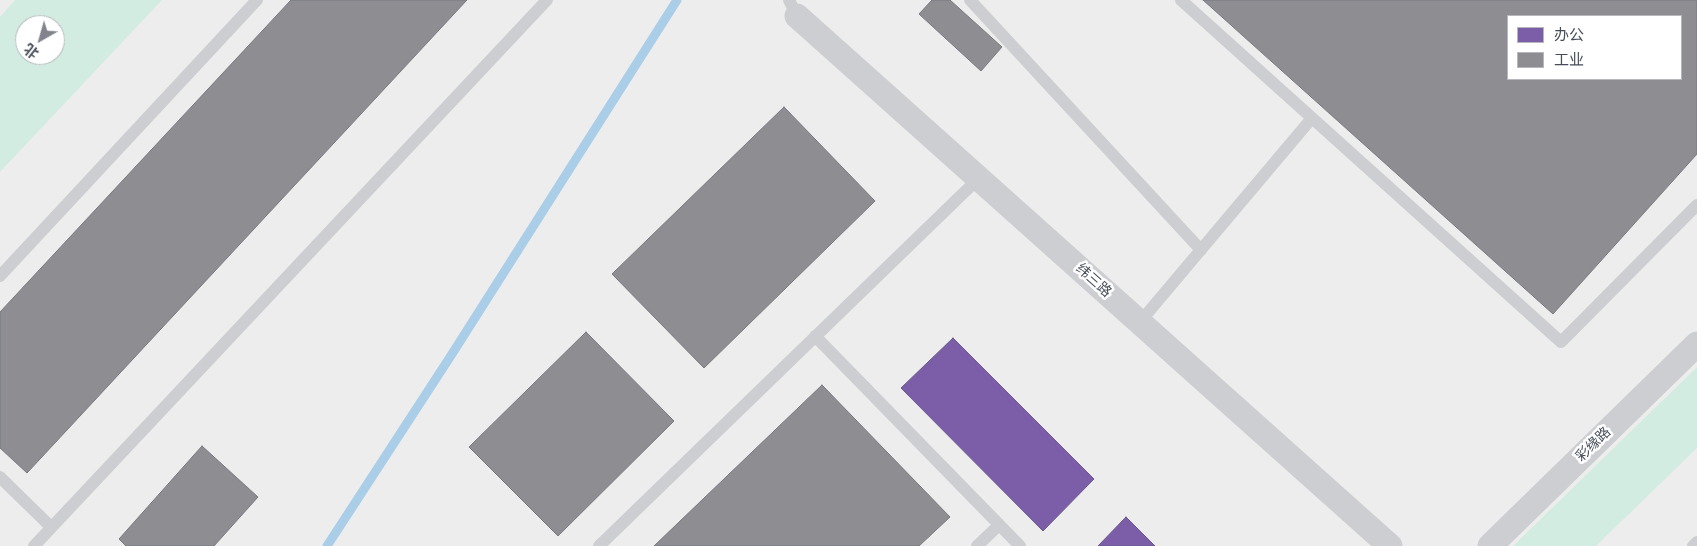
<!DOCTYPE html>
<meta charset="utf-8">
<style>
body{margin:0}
#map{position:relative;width:1697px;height:546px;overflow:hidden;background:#eeeded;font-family:Jost,"Noto Sans SC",sans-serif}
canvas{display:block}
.legend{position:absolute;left:1507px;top:15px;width:175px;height:65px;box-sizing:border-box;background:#fff;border:1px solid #b5b7bc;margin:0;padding:6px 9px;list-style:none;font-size:15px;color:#464c58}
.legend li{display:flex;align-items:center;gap:10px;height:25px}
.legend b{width:25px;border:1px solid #b5b7bc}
.north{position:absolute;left:15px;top:15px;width:50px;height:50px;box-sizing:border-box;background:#fff;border:1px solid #b5b7bc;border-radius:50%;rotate:218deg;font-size:14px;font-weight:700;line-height:20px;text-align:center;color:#464c58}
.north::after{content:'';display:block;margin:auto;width:18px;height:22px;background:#81848c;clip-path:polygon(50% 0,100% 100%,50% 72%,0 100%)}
</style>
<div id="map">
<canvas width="1697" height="546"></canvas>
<ul class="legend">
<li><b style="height:14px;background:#7b5ea7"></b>办公</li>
<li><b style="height:14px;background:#8d8d92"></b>工业</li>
</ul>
<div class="north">北</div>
</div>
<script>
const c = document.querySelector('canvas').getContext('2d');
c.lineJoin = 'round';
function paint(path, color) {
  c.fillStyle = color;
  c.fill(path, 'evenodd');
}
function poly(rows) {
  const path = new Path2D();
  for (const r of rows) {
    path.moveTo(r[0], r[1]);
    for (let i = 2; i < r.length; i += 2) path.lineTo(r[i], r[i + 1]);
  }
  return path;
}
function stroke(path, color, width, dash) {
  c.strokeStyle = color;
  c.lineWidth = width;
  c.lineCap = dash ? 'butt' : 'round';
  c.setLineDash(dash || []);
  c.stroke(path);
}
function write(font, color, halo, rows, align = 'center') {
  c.font = font + ' Jost,"Noto Sans SC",sans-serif';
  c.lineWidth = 5;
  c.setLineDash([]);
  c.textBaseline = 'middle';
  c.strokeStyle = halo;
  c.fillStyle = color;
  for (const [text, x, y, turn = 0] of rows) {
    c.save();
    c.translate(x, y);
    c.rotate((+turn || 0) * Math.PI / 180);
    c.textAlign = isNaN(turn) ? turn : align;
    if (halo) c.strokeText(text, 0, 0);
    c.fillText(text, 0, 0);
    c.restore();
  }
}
paint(poly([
 [15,0,162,0,0,172,0,17],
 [25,25,55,25,55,55,25,55],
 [1697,367,1697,448,1596,546,1513,546]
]), '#d3ece1');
const offices = poly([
 [953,338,1094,479,1043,531,901,388,953,338],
 [1126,517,1155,546,1098,546,1126,517]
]);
paint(offices, '#7b5ea7');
stroke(offices, '#6b598f', 1);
const industry = poly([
 [291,0,467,0,27,473,0,448,0,312,291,0],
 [932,0,950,0,1002,47,981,71,919,14,932,0],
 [1203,0,1697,0,1697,154,1553,314,1203,0],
 [1508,16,1681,16,1681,79,1508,79,1508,16],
 [784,107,875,201,704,368,612,274,784,107],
 [586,332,674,421,558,536,469,447,586,332],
 [822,385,950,517,919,546,654,546,822,385],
 [202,446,258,497,214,546,126,546,119,539,202,446]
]);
paint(industry, '#8d8d92');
stroke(industry, '#787a81', 1);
stroke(poly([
 [327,546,452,354,677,0]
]), '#aacee7', 9);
stroke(poly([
 [789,0,797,16],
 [970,0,1201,250],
 [1181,0,1561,342,1697,205],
 [0,276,257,0],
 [1140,322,1312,118],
 [815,336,1020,546],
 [0,477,51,527],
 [34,546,547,0],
 [599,546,979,178],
 [977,546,999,525],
 [1693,546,1697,542]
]), '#ccced1', 12);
stroke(poly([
 [797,16,1390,546],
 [1490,546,1697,344]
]), '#ccced1', 25);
write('14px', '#464c58', '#fff', [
 ["纬三路",1093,281,42],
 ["彩缘路",1594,445,-44]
]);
</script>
